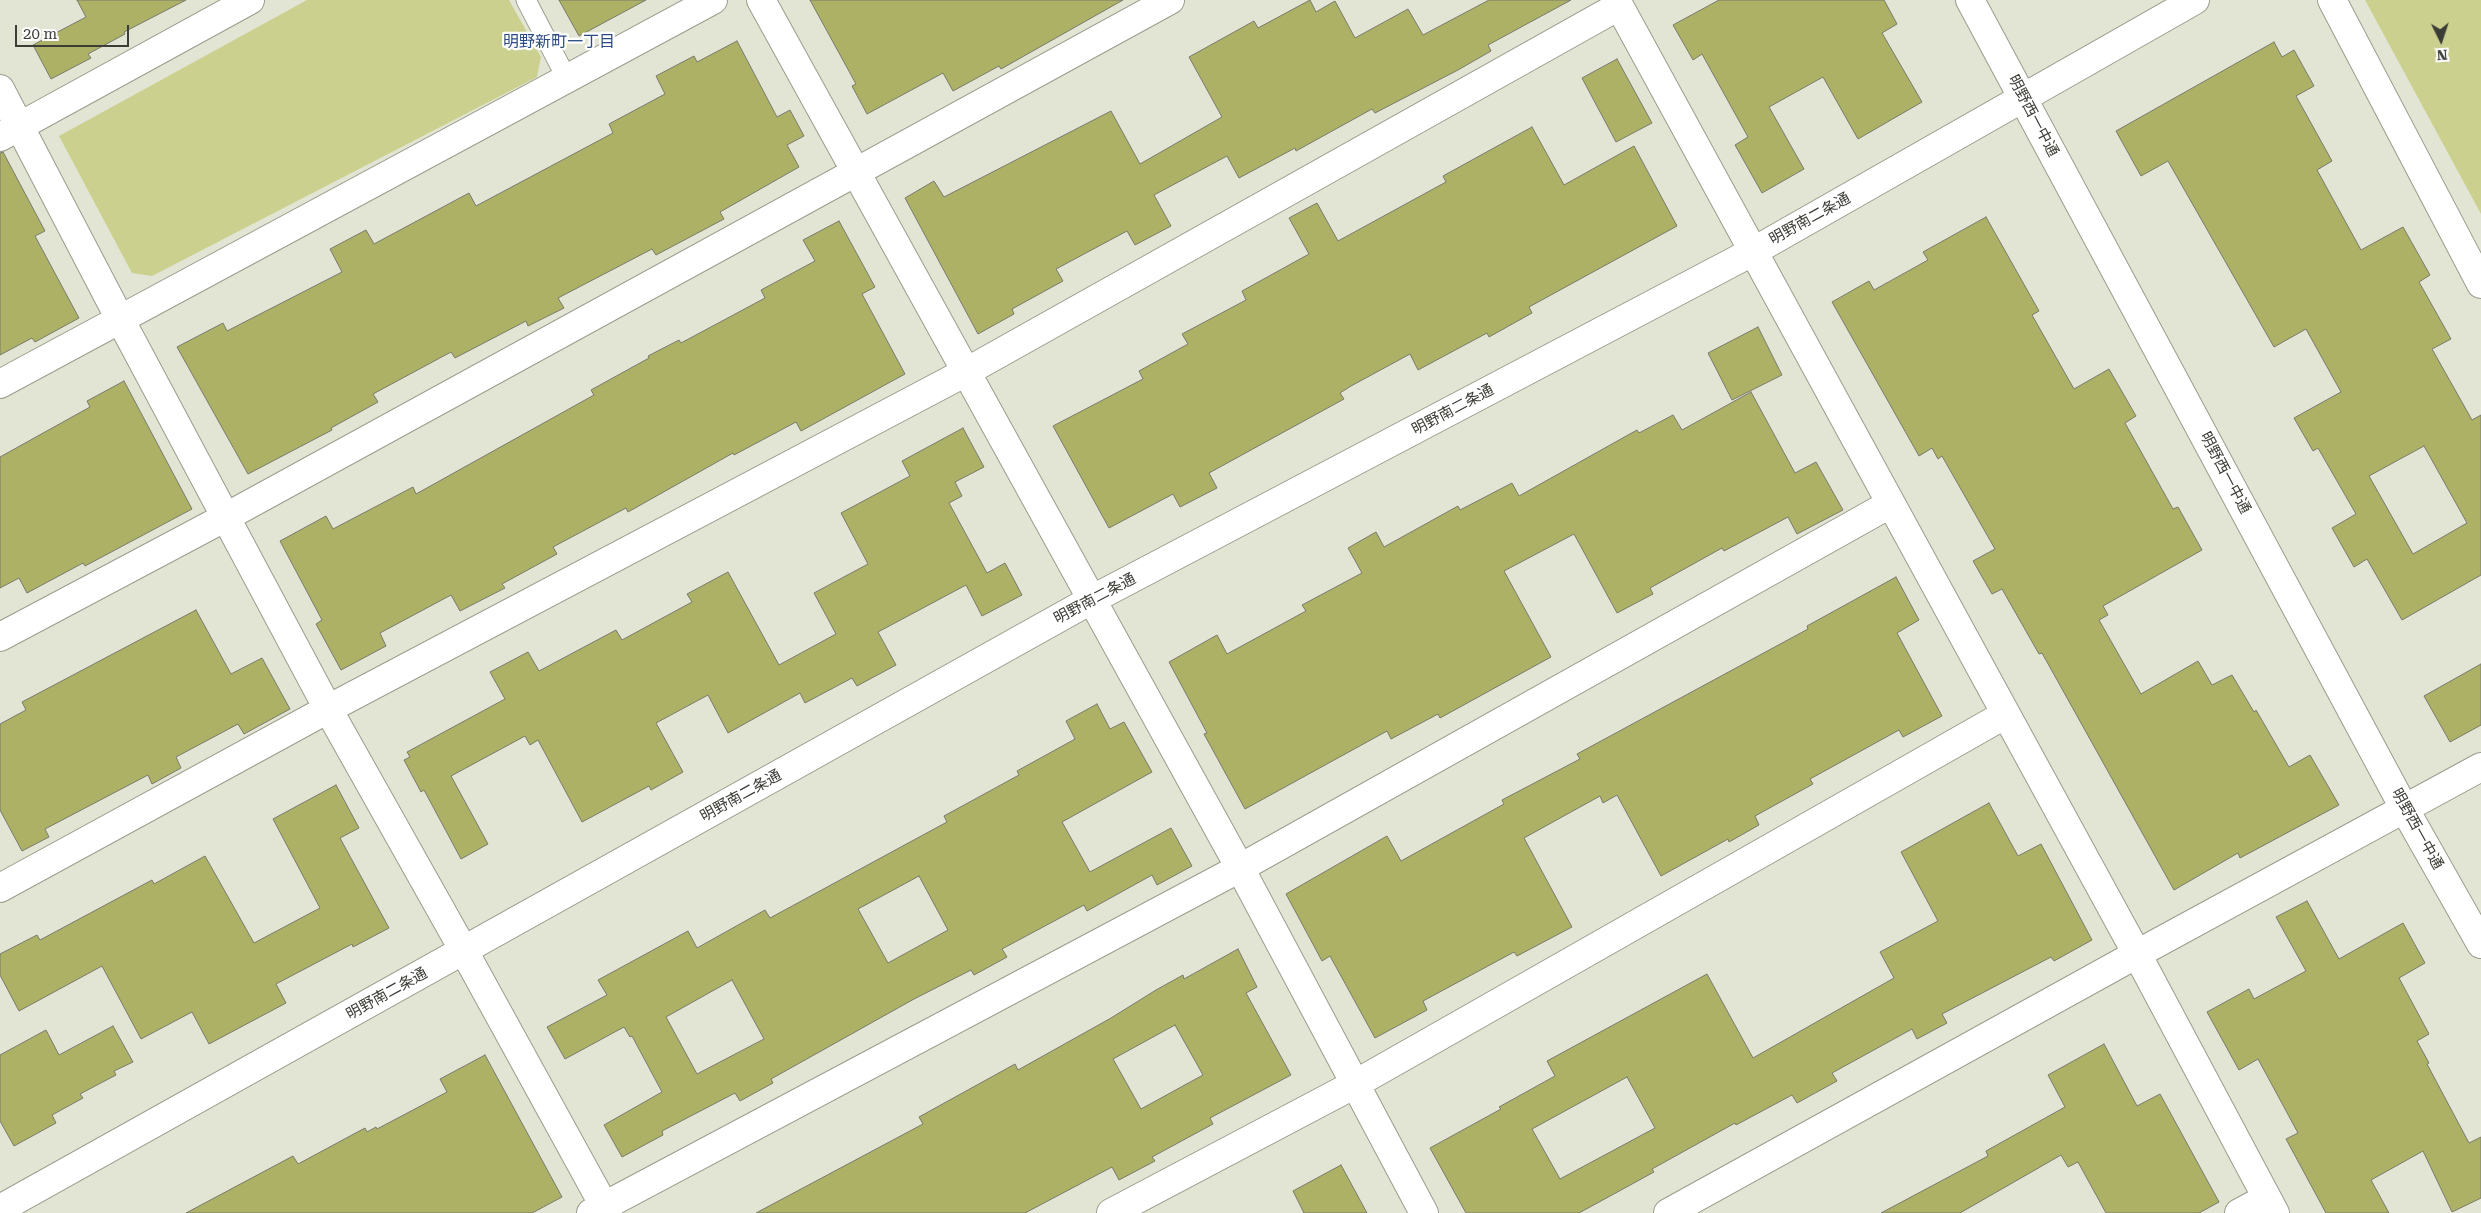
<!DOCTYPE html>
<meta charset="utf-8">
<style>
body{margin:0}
#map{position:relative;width:2481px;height:1213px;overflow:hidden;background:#e3e5d4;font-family:"Roboto Serif",serif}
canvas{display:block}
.north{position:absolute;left:2416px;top:15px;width:50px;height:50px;-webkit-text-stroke:4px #fff;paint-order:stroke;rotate:176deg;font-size:14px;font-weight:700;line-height:20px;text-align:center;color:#3c3d36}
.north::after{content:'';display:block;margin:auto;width:18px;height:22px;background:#3c3d36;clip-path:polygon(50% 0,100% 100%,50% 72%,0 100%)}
.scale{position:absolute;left:15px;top:25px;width:114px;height:22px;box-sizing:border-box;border:2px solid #3c3d36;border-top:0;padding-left:6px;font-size:15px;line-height:18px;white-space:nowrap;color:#3c3d36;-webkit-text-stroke:4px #fff;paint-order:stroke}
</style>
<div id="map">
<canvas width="2481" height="1213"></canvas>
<div class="north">N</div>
<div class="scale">20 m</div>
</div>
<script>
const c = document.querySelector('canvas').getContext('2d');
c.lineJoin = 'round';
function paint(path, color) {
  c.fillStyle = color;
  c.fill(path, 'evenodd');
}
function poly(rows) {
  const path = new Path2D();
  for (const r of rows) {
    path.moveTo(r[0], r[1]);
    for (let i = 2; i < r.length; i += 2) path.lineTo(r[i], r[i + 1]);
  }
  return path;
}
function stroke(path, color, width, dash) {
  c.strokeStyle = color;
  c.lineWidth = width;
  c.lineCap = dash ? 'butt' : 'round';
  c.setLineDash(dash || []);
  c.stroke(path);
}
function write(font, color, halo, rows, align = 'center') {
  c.font = font + ' "Roboto Serif","Noto Sans JP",serif';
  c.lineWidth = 4.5;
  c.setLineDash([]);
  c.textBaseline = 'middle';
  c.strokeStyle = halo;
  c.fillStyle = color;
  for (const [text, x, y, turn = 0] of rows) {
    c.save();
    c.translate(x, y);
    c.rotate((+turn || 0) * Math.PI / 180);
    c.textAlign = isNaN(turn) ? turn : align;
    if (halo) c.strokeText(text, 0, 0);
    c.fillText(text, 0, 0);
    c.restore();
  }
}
paint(poly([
 [307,0,509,0,541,57,537,77,152,276,132,273,59,136],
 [2365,0,2481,0,2481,214]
]), '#cbd08e');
const building = poly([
 [77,0,186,0,124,32,125,34,88,54,91,58,51,79,33,45,86,17,77,0],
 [559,0,646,0,579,36,559,0],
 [810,0,1123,0,1001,69,999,66,953,91,943,73,867,114,852,86,856,84,810,0],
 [1310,0,1316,12,1335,1,1355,38,1408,9,1423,35,1489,0,1571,0,1488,45,1491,51,1458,70,1375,113,1372,109,1296,151,1295,148,1239,178,1227,156,1154,195,1171,226,1135,245,1127,231,1056,269,1063,281,1012,309,1014,314,978,334,905,198,934,181,944,197,1111,111,1140,164,1222,117,1189,57,1254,21,1258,28,1310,0],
 [1719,0,1884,0,1897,24,1882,33,1922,102,1858,139,1823,77,1769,107,1804,169,1762,193,1735,145,1748,137,1702,54,1693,60,1673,25,1719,0],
 [737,41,777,117,790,110,804,136,787,145,799,167,720,212,724,219,656,255,652,249,558,298,564,308,528,326,526,321,455,358,451,352,373,394,378,402,331,428,332,430,248,474,177,347,223,323,227,331,342,272,330,249,366,230,374,244,469,193,476,206,613,133,609,124,665,94,656,76,694,56,697,62,737,41],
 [2274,42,2282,57,2294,50,2314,86,2296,96,2332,161,2317,170,2361,250,2403,227,2430,275,2419,282,2451,339,2432,349,2472,420,2481,415,2481,575,2402,620,2367,559,2354,567,2332,528,2356,514,2318,448,2313,451,2294,418,2341,392,2306,329,2274,347,2168,161,2141,176,2116,131,2274,42],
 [2424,446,2467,523,2413,554,2369,476,2424,446],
 [1617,59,1652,123,1616,142,1582,78,1617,59],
 [1532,127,1564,185,1634,146,1677,226,1529,307,1532,313,1489,337,1487,333,1418,370,1410,354,1351,386,1340,393,1344,399,1209,473,1217,488,1180,507,1173,494,1109,528,1053,426,1143,379,1139,371,1188,344,1182,334,1246,300,1242,291,1309,254,1289,218,1317,203,1338,241,1446,182,1443,176,1532,127],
 [3,152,45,231,35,236,79,318,35,342,32,338,0,355,0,153,3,152],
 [1986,217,2039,311,2032,315,2074,389,2109,369,2136,416,2125,423,2173,509,2178,507,2202,550,2103,606,2108,615,2099,620,2141,694,2198,661,2212,685,2232,675,2254,712,2256,710,2289,767,2310,755,2339,805,2240,858,2238,853,2174,890,2042,653,2039,654,2002,589,1992,594,1973,561,1995,549,1942,456,1938,459,1932,448,1919,456,1832,302,1869,281,1874,290,1928,260,1923,252,1986,217],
 [839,221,875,287,862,294,905,374,801,431,796,422,734,455,733,453,628,512,626,508,553,547,557,554,502,584,505,588,460,611,451,595,380,633,386,646,341,670,316,624,322,620,280,541,326,516,333,529,413,487,416,494,594,395,591,390,649,358,648,356,679,340,681,343,765,298,761,290,815,261,803,240,839,221],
 [1758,327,1782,375,1732,400,1708,353,1758,327],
 [124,381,192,509,85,566,83,563,27,593,19,578,0,588,0,457,90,407,87,401,124,381],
 [1751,392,1795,473,1816,462,1843,510,1797,534,1788,517,1724,551,1722,548,1650,588,1653,594,1617,613,1574,534,1504,571,1551,657,1440,718,1438,714,1391,739,1387,731,1245,809,1204,734,1207,733,1169,662,1217,635,1227,654,1306,611,1302,605,1362,573,1348,548,1376,532,1384,547,1458,506,1460,510,1512,483,1519,496,1637,430,1639,433,1673,415,1682,430,1751,392],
 [963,428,984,467,955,482,962,496,949,503,987,573,1005,563,1022,595,982,616,966,585,878,632,896,665,857,686,852,678,805,703,800,693,728,733,708,695,656,723,683,772,651,790,649,786,582,822,538,740,530,745,525,736,451,776,488,844,461,859,424,790,421,792,404,760,410,757,407,752,505,699,490,672,528,652,539,671,616,630,622,640,692,602,687,594,728,572,779,665,836,634,814,593,868,564,841,513,910,476,902,461,963,428],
 [1896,577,1919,620,1897,633,1942,716,1903,737,1899,730,1810,779,1813,784,1755,816,1759,825,1729,842,1728,839,1661,876,1617,795,1603,803,1600,796,1524,838,1572,927,1517,956,1514,952,1423,1001,1427,1010,1375,1038,1330,956,1322,961,1286,894,1387,836,1401,861,1504,804,1502,800,1580,759,1577,754,1808,629,1807,626,1896,577],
 [196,610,231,674,262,658,290,709,244,734,238,724,176,757,181,768,152,784,148,775,45,829,49,837,22,851,0,810,0,724,26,710,22,702,196,610],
 [2481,664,2481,725,2450,742,2424,696,2481,664],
 [1097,704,1110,729,1124,722,1152,772,1062,822,1090,872,1171,828,1192,866,1157,885,1152,875,1087,911,1084,905,1002,949,1007,957,974,975,971,970,914,999,771,1079,773,1083,740,1101,735,1093,662,1131,663,1135,622,1157,604,1125,662,1092,632,1036,630,1037,624,1027,565,1059,547,1027,607,995,598,980,688,931,697,948,765,910,770,918,947,822,944,816,1019,775,1017,771,1075,739,1066,721,1097,704],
 [919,876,948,930,888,963,858,909,919,876],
 [732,980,764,1039,697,1074,666,1017,732,980],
 [336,785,359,828,340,838,389,928,353,947,352,944,276,984,286,1003,209,1044,192,1012,141,1039,102,966,19,1011,0,975,0,954,37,935,40,940,152,880,154,884,205,856,254,943,320,908,273,819,336,785],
 [1989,803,2018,856,2041,844,2092,940,2054,961,2051,957,1942,1014,1947,1023,1917,1039,1912,1029,1832,1073,1837,1081,1797,1103,1792,1095,1736,1125,1735,1123,1652,1169,1654,1172,1579,1213,1466,1213,1430,1148,1501,1109,1499,1107,1555,1076,1547,1061,1707,974,1753,1058,1894,978,1880,952,1938,921,1901,852,1989,803],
 [1627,1077,1655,1128,1560,1179,1532,1129,1627,1077],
 [2307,901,2339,959,2403,923,2425,963,2399,978,2429,1034,2417,1041,2429,1063,2427,1064,2469,1143,2481,1137,2481,1198,2452,1212,2423,1151,2371,1180,2389,1213,2326,1213,2286,1139,2298,1133,2258,1059,2239,1070,2207,1012,2249,989,2254,999,2306,971,2276,917,2307,901],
 [1238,949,1257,987,1246,993,1291,1075,1210,1118,1213,1124,1152,1157,1155,1161,1119,1180,1112,1167,1025,1213,756,1213,923,1124,919,1117,1015,1064,1018,1070,1111,1018,1156,990,1183,975,1184,979,1238,949],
 [1175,1025,1203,1075,1141,1109,1113,1059,1175,1025],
 [113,1026,133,1062,114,1071,116,1075,80,1094,83,1098,52,1115,56,1123,14,1146,0,1121,0,1055,46,1030,59,1055,113,1026],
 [2104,1044,2137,1106,2160,1094,2219,1202,2199,1213,2106,1213,2078,1162,2068,1167,2061,1155,1960,1213,1881,1213,1988,1156,1986,1151,2065,1107,2048,1075,2104,1044],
 [485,1055,562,1197,532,1213,186,1213,293,1156,298,1164,365,1128,367,1132,376,1127,377,1129,447,1092,440,1079,485,1055],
 [1341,1165,1367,1213,1304,1213,1293,1191,1341,1165]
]);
paint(building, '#acb166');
stroke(building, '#797a6b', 1);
const service = poly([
 [526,0,567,79]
]);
const minor = poly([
 [761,0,1240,868,1424,1213],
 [1616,0,2137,954,2275,1213],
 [1970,0,2404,808,2481,944],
 [2332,0,2481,284],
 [0,89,120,319,328,709,464,951,608,1213],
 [0,137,250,0],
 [0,384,713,0],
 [0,637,226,517,1170,0],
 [0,888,328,709,966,372,1619,6],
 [591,1213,1240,868,1890,504],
 [1111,1213,1357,1083,2006,714],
 [1668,1213,2137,954,2481,767],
 [2239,1213,2267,1198]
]);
const tertiary = poly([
 [0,1209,1091,600,1754,251,2195,0]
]);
stroke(service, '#9a9c8c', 21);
stroke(minor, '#9a9c8c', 30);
stroke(tertiary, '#9a9c8c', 30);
stroke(service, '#fff', 19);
stroke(minor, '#fff', 28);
stroke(tertiary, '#fff', 28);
write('15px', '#3c3d36', '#fff', [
 ["明野西一中通",2033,116,62],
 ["明野南二条通",1810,219,-29],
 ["明野南二条通",1453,410,-28],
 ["明野西一中通",2225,473,62],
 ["明野南二条通",1095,599,-28],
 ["明野南二条通",741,796,-29],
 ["明野西一中通",2417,829,61],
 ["明野南二条通",387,994,-29]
]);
write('16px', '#2d4b83', '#fff', [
 ["明野新町一丁目",559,42]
]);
</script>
